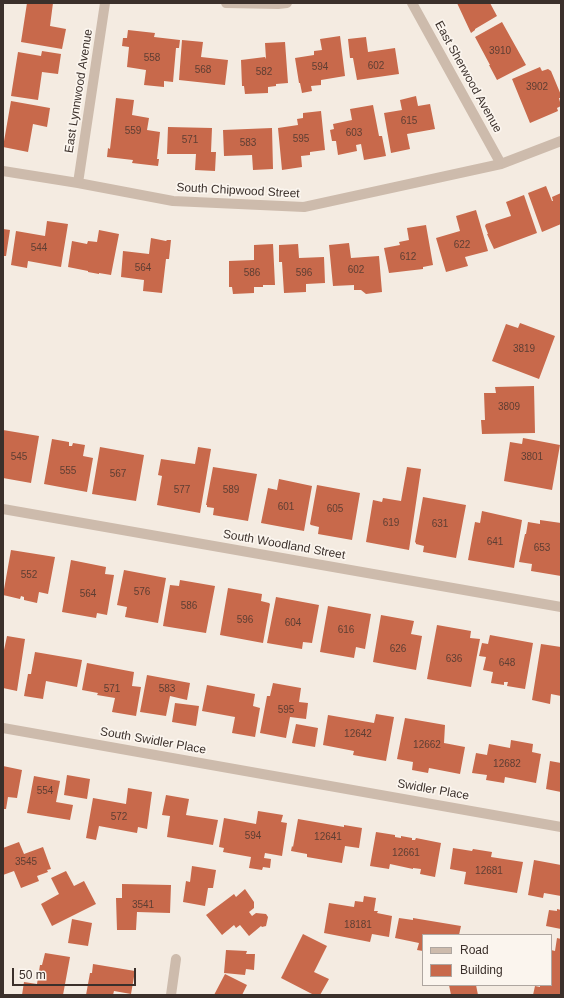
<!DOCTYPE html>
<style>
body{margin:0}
#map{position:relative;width:564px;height:998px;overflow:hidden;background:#f4ebe1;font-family:Helvetica,sans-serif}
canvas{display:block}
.frame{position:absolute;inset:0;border:4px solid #3b302b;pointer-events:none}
.legend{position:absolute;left:422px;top:934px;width:130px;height:52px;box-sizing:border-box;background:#fbf5ee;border:1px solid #aea6a0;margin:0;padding:5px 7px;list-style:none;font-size:12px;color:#3b302b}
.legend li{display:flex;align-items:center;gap:8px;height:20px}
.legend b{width:20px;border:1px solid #aea6a0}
.scale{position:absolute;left:12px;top:968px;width:124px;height:18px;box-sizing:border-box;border:2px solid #3b302b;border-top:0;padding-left:5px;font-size:12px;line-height:14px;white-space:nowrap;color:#3b302b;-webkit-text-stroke:3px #fbf5ee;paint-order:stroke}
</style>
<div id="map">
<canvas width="564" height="998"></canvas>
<div class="frame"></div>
<ul class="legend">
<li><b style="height:5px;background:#cdbbac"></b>Road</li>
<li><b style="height:11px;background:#c8694b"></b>Building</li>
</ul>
<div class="scale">50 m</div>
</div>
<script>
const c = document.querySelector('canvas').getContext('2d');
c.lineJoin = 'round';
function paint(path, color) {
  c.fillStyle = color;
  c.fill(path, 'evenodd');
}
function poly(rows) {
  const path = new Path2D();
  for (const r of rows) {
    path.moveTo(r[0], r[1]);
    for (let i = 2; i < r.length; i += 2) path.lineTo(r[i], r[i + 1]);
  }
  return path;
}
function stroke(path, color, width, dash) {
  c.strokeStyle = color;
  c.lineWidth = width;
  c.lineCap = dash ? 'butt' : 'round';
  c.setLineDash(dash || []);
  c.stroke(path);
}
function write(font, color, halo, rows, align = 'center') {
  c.font = font + ' Helvetica,sans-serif';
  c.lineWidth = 3.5;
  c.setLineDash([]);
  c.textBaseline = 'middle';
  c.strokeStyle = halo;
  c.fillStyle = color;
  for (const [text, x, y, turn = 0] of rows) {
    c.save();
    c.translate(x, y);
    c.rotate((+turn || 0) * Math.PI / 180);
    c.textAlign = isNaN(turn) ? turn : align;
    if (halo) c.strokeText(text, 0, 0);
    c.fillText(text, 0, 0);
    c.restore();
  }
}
paint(poly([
 [27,3,53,3,50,26,66,29,62,49,21,42],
 [457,3,490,3,497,16,475,29,475,30,471,33],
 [502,22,526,65,497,80,489,65,490,65,475,37],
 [128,30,155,33,154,37,180,40,179,48,176,48,173,82,164,81,164,87,144,85,146,70,127,67,129,47,122,46,123,38,127,38],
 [340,36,345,76,321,80,321,85,311,86,312,91,302,93,300,83,299,83,295,58,314,55,314,51,322,50,320,39],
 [366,37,368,52,395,48,399,74,357,80,353,58,350,58,348,39],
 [182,40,203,42,201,57,228,60,225,85,179,80],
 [285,42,288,83,276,84,276,86,268,87,268,93,245,94,244,86,242,86,241,60,265,57,266,59,265,43],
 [42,51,61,54,58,74,42,72,38,100,11,96,18,52,41,56],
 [540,67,542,71,548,69,551,71,561,95,561,98,559,98,561,106,557,108,558,111,530,123,512,79],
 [416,96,418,106,430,104,435,129,407,134,410,149,391,153,384,113,402,110,400,100],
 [116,98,134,100,132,115,149,118,147,130,160,132,157,159,159,159,158,166,132,163,133,160,107,157,108,148,110,149],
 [11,101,50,108,47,127,33,124,28,152,3,147],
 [373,105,379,136,382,136,386,156,364,160,361,144,356,145,357,151,338,155,336,141,332,141,330,130,334,129,333,124,352,120,350,109],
 [321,111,325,150,310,152,310,155,301,156,302,167,282,170,278,128,298,125,297,119,303,118,303,113],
 [168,127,212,128,211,152,216,152,215,171,195,170,196,154,167,154],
 [272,128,273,169,253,170,252,155,224,156,223,130],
 [546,186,552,201,553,201,552,197,561,193,561,224,542,232,528,193],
 [524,195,537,233,494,249,487,234,488,234,485,226,486,224,511,216,506,202],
 [476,210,488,251,465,257,468,266,446,272,436,238,460,231,456,216],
 [47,221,68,224,61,267,28,261,27,268,11,265,16,231,45,236],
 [426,225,433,265,423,267,423,269,389,273,384,248,400,245,399,242,409,240,407,228],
 [3,229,10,230,6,256,3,256],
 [99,230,119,234,111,275,99,273,99,274,88,272,88,271,68,267,72,241,87,244,88,241,97,242],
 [151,238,166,241,167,240,171,240,169,259,166,259,162,293,143,291,144,280,121,277,123,251,149,254],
 [349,243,351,258,379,256,382,292,366,294,361,290,354,290,354,285,333,286,329,245],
 [273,244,275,285,263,285,263,287,254,287,254,293,233,294,232,287,229,287,229,261,254,260,254,245],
 [298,244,299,258,324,257,325,283,306,284,306,292,284,293,282,262,279,262,279,245],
 [520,323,555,336,539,379,492,361,506,324,518,328],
 [534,386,535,433,482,434,481,420,485,420,484,393,496,393,495,387],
 [3,430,39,436,31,483,3,478],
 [523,438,560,445,552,490,504,481,510,442,522,444],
 [52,439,69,442,69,446,72,446,73,443,85,445,83,456,93,458,87,492,44,484],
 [100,447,144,455,136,501,92,494],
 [198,447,211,449,200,513,157,505,162,476,158,475,161,459,195,464],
 [213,467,257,474,248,521,213,515,214,508,207,507,207,505,206,505],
 [407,467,421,469,409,550,366,542,373,500,382,502,383,498,401,501],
 [279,479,312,486,304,531,261,523,268,488,277,490],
 [317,485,360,493,352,540,318,534,319,527,311,525,310,524],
 [423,497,466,505,456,558,423,552,424,546,416,544,416,543,415,542],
 [482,511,522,520,514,568,468,560,475,522,480,523],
 [540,520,561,523,561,576,531,571,532,564,519,562,525,534,526,534,528,522,540,524],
 [11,550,55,557,48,594,39,592,37,603,24,600,24,597,21,596,20,599,3,595],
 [71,560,106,567,105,574,114,575,107,615,97,613,96,618,62,612],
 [124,570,166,578,158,623,125,617,127,607,117,605],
 [180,580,215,586,206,633,163,626,170,585,179,586],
 [228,588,262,594,261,601,269,603,270,604,263,643,220,635],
 [276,597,319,605,312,643,303,642,302,649,267,643],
 [328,606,371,614,365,649,356,647,354,658,320,652],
 [381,615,414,621,411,634,422,636,416,670,373,662],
 [437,625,471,631,470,638,480,639,471,687,427,679],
 [490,635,533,643,525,689,507,686,508,682,504,682,504,685,491,683,493,672,483,670,486,657,479,656,482,643,488,644],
 [7,636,25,639,17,691,3,688,3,650,4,650],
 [541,644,561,647,561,696,551,694,550,704,532,700],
 [35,652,82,660,77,687,46,681,43,699,24,696,28,674,31,674],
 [87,663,134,672,132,686,141,687,136,716,112,712,115,698,97,695,98,693,82,690],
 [147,675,190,683,187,700,170,696,166,716,140,712],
 [273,683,301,688,299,702,308,703,306,719,290,717,286,738,260,733,267,696,270,696],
 [207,685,255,694,253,706,260,708,255,737,232,733,235,717,202,711],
 [175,703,199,706,196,726,172,722],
 [376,714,394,717,386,761,353,755,354,751,323,745,328,715,374,723],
 [405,718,445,725,444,743,465,747,460,774,429,768,428,773,412,770,413,762,397,759],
 [296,724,318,728,315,747,292,743],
 [511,740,533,744,532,752,541,754,536,783,505,777,504,783,486,780,487,775,472,773,476,753,487,755,489,744,510,748],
 [550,761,561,763,561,792,546,789],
 [3,766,22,770,17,798,8,797,6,809,3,809],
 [67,775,90,779,87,799,64,795],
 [34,776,60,781,56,802,73,805,70,820,27,813],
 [128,788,152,792,147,829,138,827,137,833,99,826,96,840,86,838,93,798,126,804],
 [166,795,189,799,186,815,218,820,213,845,167,837,170,816,162,815],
 [258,811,283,815,281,822,287,823,282,856,265,853,264,858,271,859,270,868,263,867,262,870,249,868,251,857,223,852,224,848,219,847,224,818,256,824],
 [298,819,344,827,344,825,362,828,359,848,345,846,342,863,307,857,307,854,291,851,292,846,293,847],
 [376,832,395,835,395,837,401,838,401,836,412,838,412,840,415,840,416,838,441,843,435,877,420,874,421,869,413,868,413,869,390,864,389,869,370,866],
 [19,842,24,854,43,847,51,869,47,870,48,872,37,876,39,881,21,888,14,871,3,875,3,848],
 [453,848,472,851,473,849,492,852,491,857,523,862,517,893,464,884,466,872,450,869],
 [534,860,561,865,561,896,544,893,543,898,528,895],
 [192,866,216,870,213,888,208,888,205,906,183,902,186,881,190,882],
 [66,871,74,886,84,881,96,904,52,926,41,904,59,894,51,878],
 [122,884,171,885,170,913,137,912,136,930,117,930,116,898,122,898],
 [245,889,254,902,254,908,249,912,252,916,256,913,266,914,268,917,266,926,262,927,261,926,249,936,240,925,236,928,234,925,222,935,206,915,234,894,236,897],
 [364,896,376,898,374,911,378,911,377,913,392,916,389,937,372,934,370,942,324,933,329,903,354,907,355,901,363,902],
 [557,909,561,910,561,929,546,926,549,910,557,911],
 [399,918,413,920,413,918,461,926,459,935,423,935,423,951,417,950,419,943,395,938],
 [72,919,92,923,88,946,68,943],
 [303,934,327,946,314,972,329,979,320,995,314,995,281,978],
 [557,938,561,939,561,995,533,995,535,986,540,987,540,985,551,985,551,950,555,951],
 [226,950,247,951,246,954,255,954,254,970,246,969,245,975,224,973],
 [45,953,70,957,63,995,22,995,24,982,37,984,40,965,42,965],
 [93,964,135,971,131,994,114,991,113,995,86,995,90,973,92,973],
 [225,974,247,985,242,995,214,995],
 [449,985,476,985,478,995,451,995]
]), '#c8694b');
stroke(poly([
 [226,3,278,4,287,3],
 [412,3,501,164],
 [3,171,78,183,173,201,304,207,501,164,561,141],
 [78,183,105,3],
 [3,509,561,607],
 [3,728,561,827],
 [171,995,176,959]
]), '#cdbbac', 10);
write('10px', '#5e3e33', null, [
 ["3910",500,51],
 ["558",152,58],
 ["602",376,66],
 ["594",320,67],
 ["568",203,70],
 ["582",264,72],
 ["3902",537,87],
 ["615",409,121],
 ["559",133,131],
 ["603",354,133],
 ["595",301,139],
 ["571",190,140],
 ["583",248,143],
 ["622",462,245],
 ["544",39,248],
 ["612",408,257],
 ["564",143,268],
 ["602",356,270],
 ["586",252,273],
 ["596",304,273],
 ["3819",524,349],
 ["3809",509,407],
 ["545",19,457],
 ["3801",532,457],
 ["555",68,471],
 ["567",118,474],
 ["577",182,490],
 ["589",231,490],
 ["601",286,507],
 ["605",335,509],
 ["619",391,523],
 ["631",440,524],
 ["641",495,542],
 ["653",542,548],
 ["552",29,575],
 ["576",142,592],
 ["564",88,594],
 ["586",189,606],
 ["596",245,620],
 ["604",293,623],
 ["616",346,630],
 ["626",398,649],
 ["636",454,659],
 ["648",507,663],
 ["571",112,689],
 ["583",167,689],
 ["595",286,710],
 ["12642",358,734],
 ["12662",427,745],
 ["12682",507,764],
 ["554",45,791],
 ["572",119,817],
 ["594",253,836],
 ["12641",328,837],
 ["12661",406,853],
 ["3545",26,862],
 ["12681",489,871],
 ["3541",143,905],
 ["18181",358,925]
]);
write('12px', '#3b302b', '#fbf5ee', [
 ["East Sherwood Avenue",468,77,61],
 ["East Lynnwood Avenue",79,91,-81],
 ["South Chipwood Street",238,191,3],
 ["South Woodland Street",284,545,10],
 ["South Swidler Place",153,741,10],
 ["Swidler Place",433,790,10]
]);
</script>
